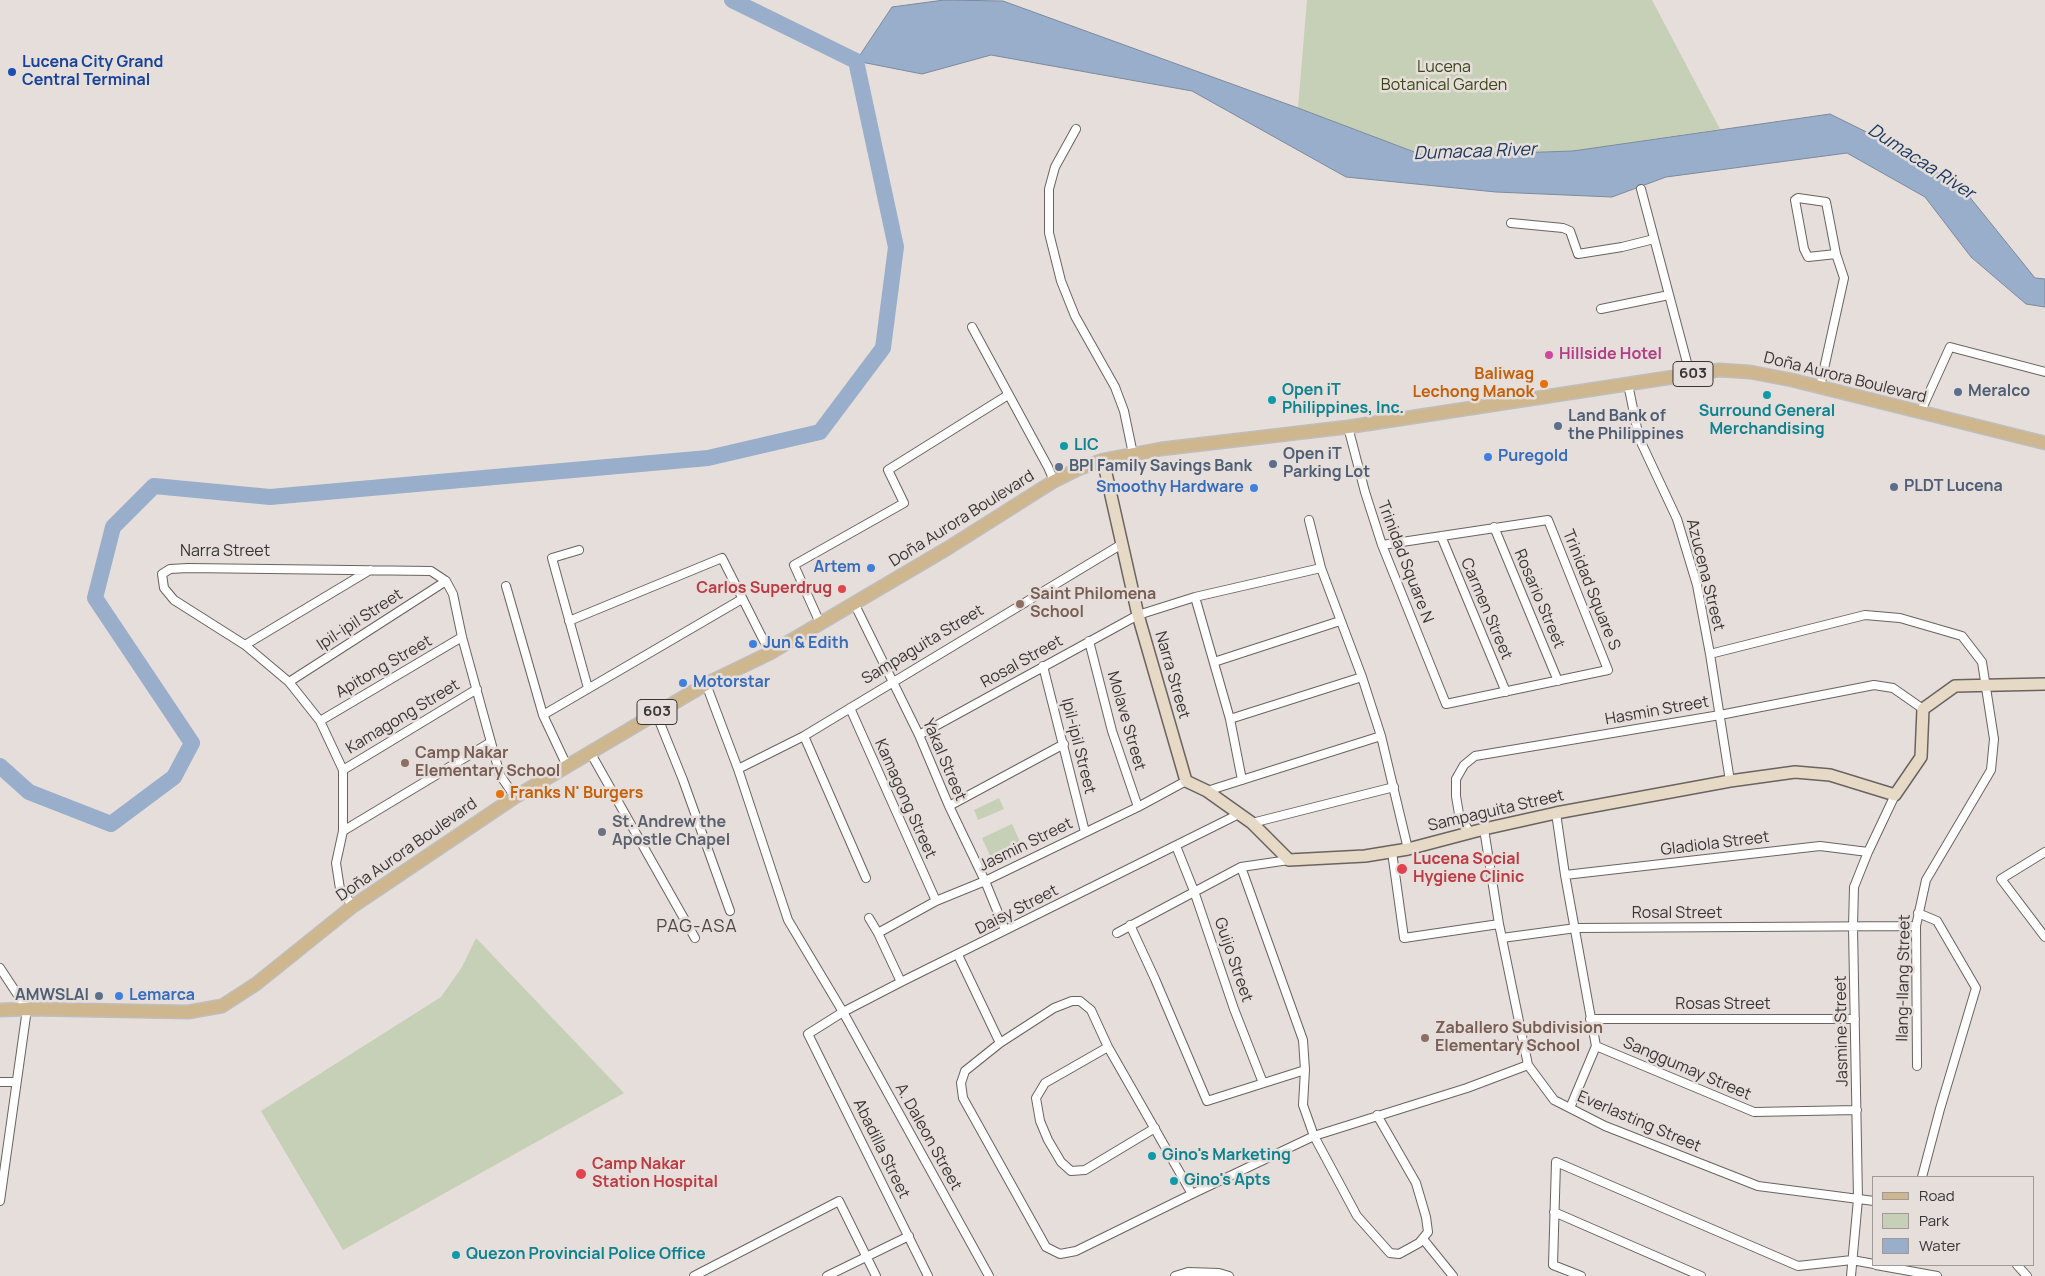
<!DOCTYPE html>
<meta charset="utf-8">
<style>
body{margin:0}
#map{position:relative;width:2045px;height:1276px;overflow:hidden;background:#e6deda;font-family:Manrope,sans-serif}
canvas{display:block}
.legend{position:absolute;left:1872px;top:1176px;width:162px;height:90px;box-sizing:border-box;background:#e6deda;border:1px solid #a09a97;margin:0;padding:6px 9px;list-style:none;font-size:15px;color:#383533}
.legend li{display:flex;align-items:center;gap:10px;height:25px}
.legend b{width:25px;border:1px solid #a09a97}
</style>
<div id="map">
<canvas width="2045" height="1276"></canvas>
<ul class="legend">
<li><b style="height:6px;background:#ceb68f"></b>Road</li>
<li><b style="height:14px;background:#c6d0b6"></b>Park</li>
<li><b style="height:14px;background:#99aeca"></b>Water</li>
</ul>
</div>
<script>
const c = document.querySelector('canvas').getContext('2d');
c.lineJoin = 'round';
function paint(path, color) {
  c.fillStyle = color;
  c.fill(path, 'evenodd');
}
function poly(rows) {
  const path = new Path2D();
  for (const r of rows) {
    path.moveTo(r[0], r[1]);
    for (let i = 2; i < r.length; i += 2) path.lineTo(r[i], r[i + 1]);
  }
  return path;
}
function stroke(path, color, width, dash) {
  c.strokeStyle = color;
  c.lineWidth = width;
  c.lineCap = dash ? 'butt' : 'round';
  c.setLineDash(dash || []);
  c.stroke(path);
}
function write(font, color, halo, rows, align = 'center') {
  c.font = font + ' Manrope,sans-serif';
  c.lineWidth = 5;
  c.setLineDash([]);
  c.textBaseline = 'middle';
  c.strokeStyle = halo;
  c.fillStyle = color;
  for (const [text, x, y, turn = 0] of rows) {
    c.save();
    c.translate(x, y);
    c.rotate((+turn || 0) * Math.PI / 180);
    c.textAlign = isNaN(turn) ? turn : align;
    if (halo) c.strokeText(text, 0, 0);
    c.fillText(text, 0, 0);
    c.restore();
  }
}
paint(poly([
 [1307,0,1652,0,1720,129,1573,151,1425,156,1298,108],
 [999,798,1004,809,978,820,974,810],
 [1012,824,1021,844,991,858,982,838],
 [476,938,624,1093,343,1250,261,1111,441,997,462,967]
]), '#c6d0b6');
const water = poly([
 [944,0,1003,1,1298,108,1425,156,1573,151,1830,114,1911,154,1964,190,2035,278,2045,279,2045,307,2026,304,1971,257,1925,197,1847,153,1666,177,1612,197,1496,192,1346,177,1192,91,991,55,922,74,856,61,892,7,944,0]
]);
paint(water, '#99aeca');
stroke(water, '#7c8a9d', 1);
stroke(poly([
 [732,0,856,61],
 [0,766,29,792,111,824,174,777,192,743,95,598,113,527,154,486,270,497,708,458,820,432,883,348,896,247,856,61]
]), '#99aeca', 16);
const street = poly([
 [1076,129,1055,167,1049,189,1049,233,1061,281,1075,316,1115,387,1124,411,1133,454],
 [1641,189,1690,374],
 [1511,223,1563,228,1570,231,1578,254,1622,247,1654,239],
 [1601,309,1669,295],
 [972,327,1048,467,1054,481],
 [1628,384,1639,438,1677,519,1697,585,1710,654,1730,781],
 [1820,387,1844,278,1836,254,1826,202,1798,198,1795,200,1804,249,1808,257,1836,254],
 [1920,413,1950,347,2045,372],
 [1348,427,1365,492,1382,545,1446,704,1608,670,1548,520,1382,545],
 [1309,520,1321,568,1362,677,1381,736,1408,849],
 [1494,527,1558,681],
 [1441,536,1506,692],
 [579,550,552,558,588,688],
 [506,586,543,715,567,766],
 [1195,597,1230,719,1242,780],
 [854,603,919,735,949,806,985,881,1005,930],
 [569,621,722,558,770,653],
 [820,623,794,565,904,503,888,470,1008,395],
 [1089,641,1112,731,1138,807],
 [245,645,370,570],
 [1710,654,1865,615,1900,618,1962,636,1982,662,1994,739,1991,770,1926,880,1916,926,1917,1066],
 [1214,662,1340,621],
 [1043,666,1085,832],
 [289,682,446,581],
 [706,684,738,769,788,920,843,1012,989,1276],
 [850,708,936,901],
 [656,713,683,780,730,911],
 [543,715,742,599],
 [1230,719,1362,677],
 [320,721,462,637],
 [919,735,1138,615,1195,597,1321,568],
 [804,736,866,878],
 [590,752,695,938],
 [738,769,804,736,1122,544],
 [343,770,477,689],
 [1207,791,1381,736],
 [949,806,1064,744],
 [1556,813,1565,875,1596,1046,1570,1108],
 [1252,823,1394,787],
 [1484,829,1499,924,1528,1065,1554,1100,1605,1126,1758,1186,1874,1201],
 [343,831,491,742],
 [1470,833,1459,814,1456,796,1456,779,1464,765,1475,756,1720,715,1874,685,1893,688,1923,709],
 [1176,846,1194,891,1234,1009,1263,1083],
 [1392,852,1404,938,1499,924],
 [2045,852,2001,879,2045,937],
 [1241,867,1303,1040,1305,1070,1303,1105,1314,1136,1357,1216,1390,1253,1399,1254,1419,1243,1428,1232,1426,1217,1416,1183,1377,1115],
 [1565,875,1820,846,1868,852],
 [353,906,340,889,336,863,343,831,343,770,320,721,289,682,245,645,174,600,164,588,162,574,170,569,188,568,431,571,446,581,453,594,462,637,500,775,515,797],
 [1918,913,1937,921,1976,988,1940,1109,1922,1177],
 [869,918,878,933,901,982],
 [1130,925,1155,979,1207,1101,1305,1070],
 [878,933,936,901,985,881,1138,807,1186,781],
 [1117,933,1241,867,1289,860],
 [1502,938,1576,928,1916,926],
 [958,955,1000,1043],
 [0,968,27,1009,0,1201],
 [1590,1019,1855,1019],
 [1596,1046,1754,1112,1857,1110],
 [1108,1047,1045,1083,1036,1098,1040,1121,1048,1140,1061,1162,1071,1171,1085,1170,1155,1128],
 [0,1082,16,1082],
 [1192,1194,1108,1047,1091,1010,1080,1001,1072,1001,1054,1008,1000,1043,965,1071,961,1083,963,1098,1046,1247,1060,1254,1076,1251,1192,1194,1314,1136,1467,1088,1528,1065],
 [1554,1212,1701,1276],
 [1423,1239,1453,1276],
 [1876,1265,1937,1276],
 [2017,1265,2027,1276],
 [694,1276,839,1201,876,1276],
 [827,1276,909,1236],
 [928,1276,808,1034,843,1012,901,982,1239,814],
 [1175,1276,1188,1272,1219,1273,1229,1276],
 [1581,1276,1553,1265,1556,1162,1798,1266,1852,1260,1874,1264],
 [1851,1276,1858,1199,1853,927,1854,887,1868,852,1895,795]
]);
const secondary = poly([
 [1103,460,1138,615,1186,781,1207,791,1252,823,1289,860,1365,856,1408,849,1484,829,1556,813,1730,781,1795,772,1830,775,1895,795,1921,757,1923,709,1955,686,2045,684]
]);
const primary = poly([
 [0,1010,27,1009,188,1012,222,1006,256,984,353,906,515,797,706,684,770,653,948,548,1054,481,1078,469,1103,460,1161,449,1348,427,1719,370,1750,372,1792,380,2045,443]
]);
stroke(street, '#6a6360', 10);
stroke(secondary, '#6a6360', 14);
stroke(primary, '#bfbebe', 15);
stroke(street, '#fff', 8);
stroke(secondary, '#e6dac7', 11);
stroke(primary, '#ceb68f', 12);
for (const [x, y, r, color] of [
 [12,72,5,"#1a4fb4"],
 [1549,355,5,"#d1479c"],
 [1544,384,5,"#e8710a"],
 [1958,392,5,"#5c6f8a"],
 [1767,395,5,"#0f9aa8"],
 [1272,400,5,"#0f9aa8"],
 [1558,426,5,"#5c6f8a"],
 [1064,446,5,"#0f9aa8"],
 [1488,457,5,"#3f7fe0"],
 [1273,464,5,"#5c6f8a"],
 [1059,467,5,"#5c6f8a"],
 [1894,487,5,"#5c6f8a"],
 [1254,488,5,"#3f7fe0"],
 [871,568,5,"#3f7fe0"],
 [842,589,5,"#e0444e"],
 [1020,604,5,"#8d6e63"],
 [753,644,5,"#3f7fe0"],
 [683,683,5,"#3f7fe0"],
 [405,763,5,"#8d6e63"],
 [500,794,5,"#e8710a"],
 [602,832,5,"#6b7280"],
 [1402,869,6,"#e0444e"],
 [99,996,5,"#5c6f8a"],
 [119,996,5,"#3f7fe0"],
 [1425,1038,5,"#8d6e63"],
 [1152,1156,5,"#0f9aa8"],
 [581,1174,6,"#e0444e"],
 [1174,1181,5,"#0f9aa8"],
 [456,1255,5,"#0f9aa8"]
]) {
  const dot = new Path2D();
  dot.arc(x, y, r, 0, 2 * Math.PI);
  c.fillStyle = color;
  c.fill(dot);
  stroke(dot, '#e6deda', 2);
}
for (const [x, y, w] of [
 [1693,374,40],
 [657,712,40]
]) {
  const box = new Path2D();
  box.roundRect(x - w / 2, y - 12.5, w, 25, 4);
  c.fillStyle = '#e6deda';
  c.fill(box);
  stroke(box, '#383533', 1);
}
write('bold 15px', '#383533', null, [
 ["603",1693,374],
 ["603",657,712]
]);
write('bold 16px', '#164399', '#e6deda', [
 ["Lucena City Grand",22,63],
 ["Central Terminal",22,81]
], 'left');
write('16px', '#384713', '#e6deda', [
 ["Lucena",1444,68],
 ["Botanical Garden",1444,86]
]);
write('bold 16px', '#b23c85', '#e6deda', [
 ["Hillside Hotel",1559,355]
], 'left');
write('bold 16px', '#c56008', '#e6deda', [
 ["Baliwag",1534,375],
 ["Lechong Manok",1534,393],
 ["Franks N' Burgers",510,794,"left"]
], 'right');
write('16px', '#383533', '#e6deda', [
 ["Doña Aurora Boulevard",1845,378,14],
 ["Doña Aurora Boulevard",962,519,-32],
 ["Narra Street",225,552],
 ["Trinidad Square N",1405,562,69],
 ["Azucena Street",1705,575,76],
 ["Trinidad Square S",1591,590,68],
 ["Rosario Street",1539,599,67],
 ["Carmen Street",1486,609,67],
 ["Ipil-ipil Street",360,620,-33],
 ["Sampaguita Street",923,645,-31],
 ["Rosal Street",1022,662,-29],
 ["Apitong Street",384,667,-30],
 ["Narra Street",1172,675,74],
 ["Hasmin Street",1657,711,-10],
 ["Kamagong Street",403,717,-31],
 ["Molave Street",1126,721,74],
 ["Ipil-ipil Street",1078,746,76],
 ["Yakal Street",944,760,67],
 ["Kamagong Street",905,799,66],
 ["Sampaguita Street",1496,811,-13],
 ["Gladiola Street",1715,844,-7],
 ["Jasmin Street",1026,845,-26],
 ["Doña Aurora Boulevard",407,850,-35],
 ["Daisy Street",1017,910,-27],
 ["Rosal Street",1677,914],
 ["Guijo Street",1233,960,71],
 ["Ilang-Ilang Street",1904,978,-89],
 ["Rosas Street",1723,1005],
 ["Jasmine Street",1842,1031,-91],
 ["Sanggumay Street",1687,1069,23],
 ["Everlasting Street",1639,1122,23],
 ["A. Daleon Street",928,1137,61],
 ["Abadilla Street",881,1149,64]
]);
write('bold 16px', '#0d838f', '#e6deda', [
 ["Open iT",1282,391],
 ["Philippines, Inc.",1282,409],
 ["Surround General",1767,412,"center"],
 ["Merchandising",1767,430,"center"],
 ["LIC",1074,446],
 ["Gino's Marketing",1162,1156],
 ["Gino's Apts",1184,1181],
 ["Quezon Provincial Police Office",466,1255]
], 'left');
write('bold 16px', '#4e5e75', '#e6deda', [
 ["Meralco",1968,392],
 ["Land Bank of",1568,417],
 ["the Philippines",1568,435],
 ["Open iT",1283,455],
 ["Parking Lot",1283,473],
 ["BPI Family Savings Bank",1069,467],
 ["PLDT Lucena",1904,487],
 ["AMWSLAI",89,996,"right"]
], 'left');
write('bold 16px', '#366cbe', '#e6deda', [
 ["Puregold",1498,457],
 ["Smoothy Hardware",1244,488,"right"],
 ["Artem",861,568,"right"],
 ["Jun & Edith",763,644],
 ["Motorstar",693,683],
 ["Lemarca",129,996]
], 'left');
write('bold 16px', '#be3a42', '#e6deda', [
 ["Carlos Superdrug",832,589,"right"],
 ["Lucena Social",1413,860],
 ["Hygiene Clinic",1413,878],
 ["Camp Nakar",592,1165],
 ["Station Hospital",592,1183]
], 'left');
write('bold 16px', '#785e54', '#e6deda', [
 ["Saint Philomena",1030,595],
 ["School",1030,613],
 ["Camp Nakar",415,754],
 ["Elementary School",415,772],
 ["Zaballero Subdivision",1435,1029],
 ["Elementary School",1435,1047]
], 'left');
write('bold 16px', '#5b616d', '#e6deda', [
 ["St. Andrew the",612,823],
 ["Apostle Chapel",612,841]
], 'left');
write('italic 18px', '#1b3960', '#e6deda', [
 ["Dumacaa River",1475,152,-2],
 ["Dumacaa River",1921,162,33]
]);
c.letterSpacing = '1px';
write('18px', '#4f4845', '#e6deda', [
 ["PAG-ASA",697,927]
]);
c.letterSpacing = '0px';
</script>
